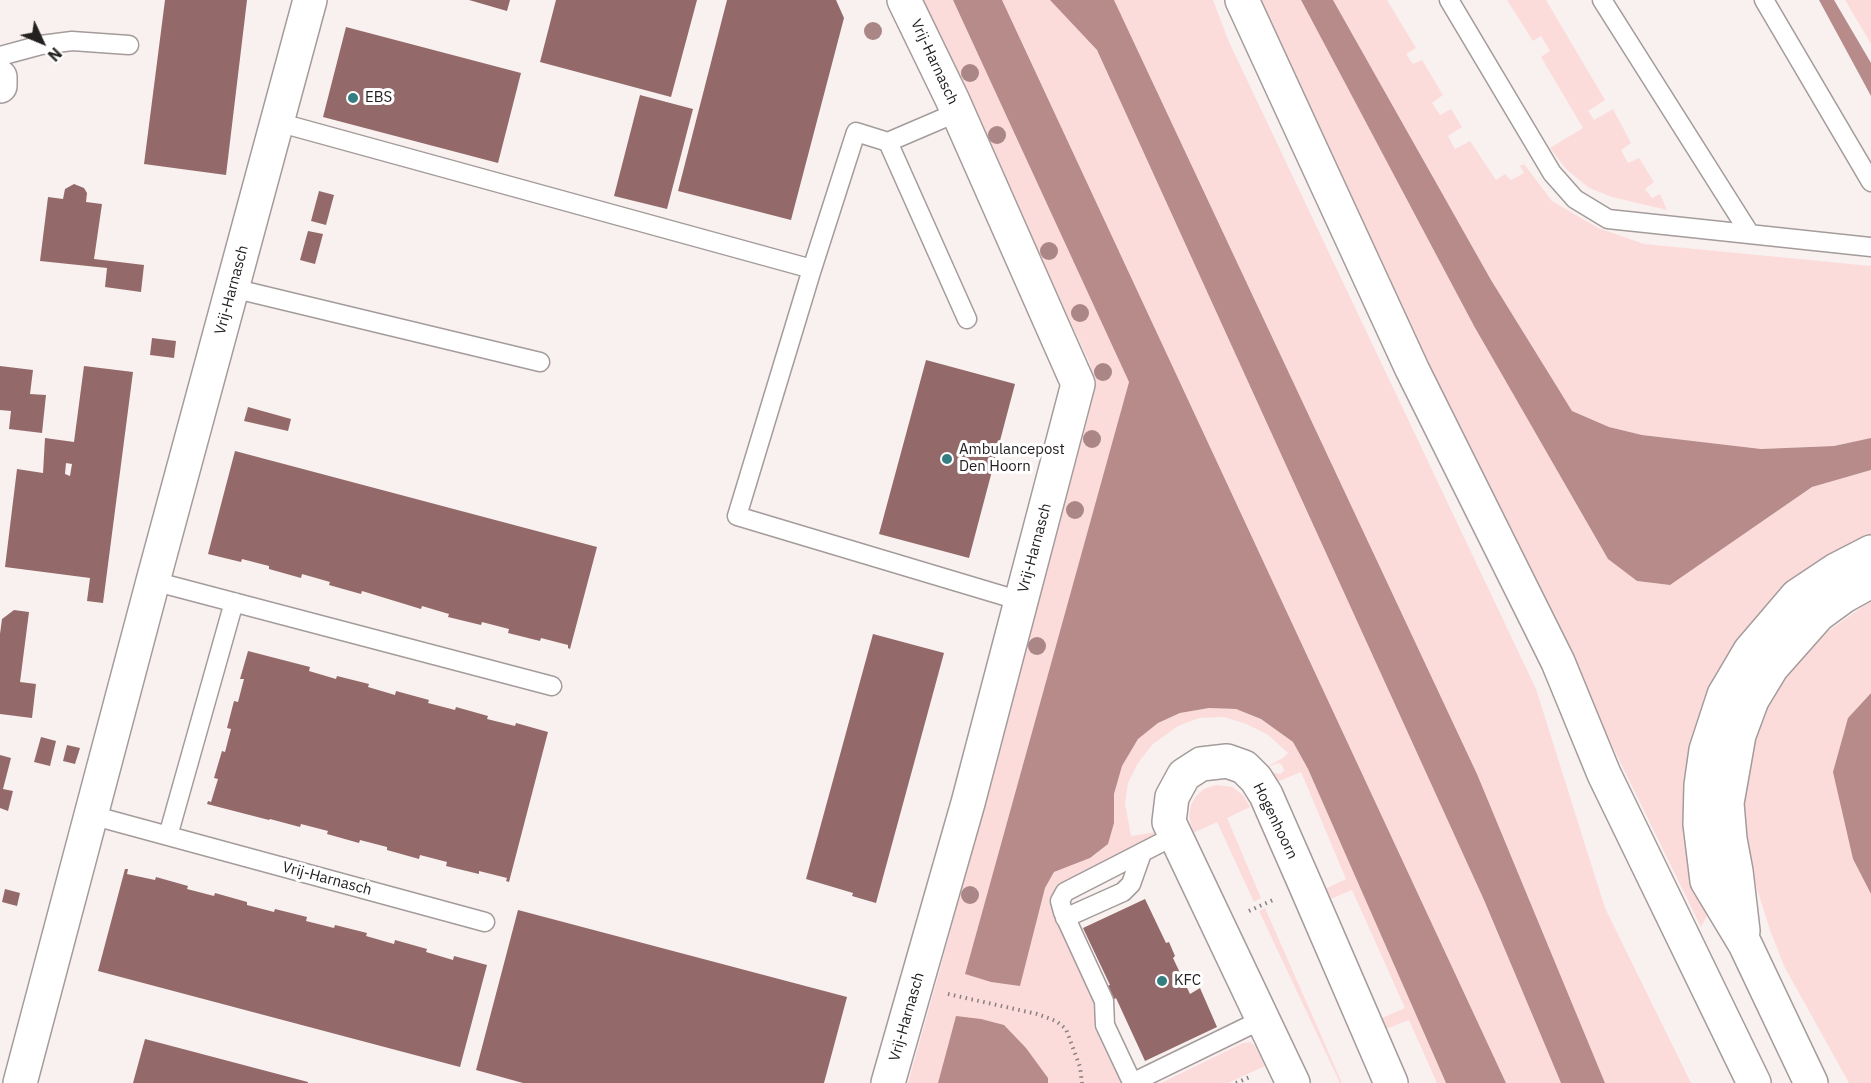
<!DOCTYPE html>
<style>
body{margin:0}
#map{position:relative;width:1871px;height:1083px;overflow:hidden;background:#f9f0f0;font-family:"IBM Plex Sans",sans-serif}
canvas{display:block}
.north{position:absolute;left:12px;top:12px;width:60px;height:60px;-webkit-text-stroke:4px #fff;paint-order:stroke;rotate:134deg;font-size:16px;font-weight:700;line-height:24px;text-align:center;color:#242020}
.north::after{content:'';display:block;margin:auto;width:21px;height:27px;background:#242020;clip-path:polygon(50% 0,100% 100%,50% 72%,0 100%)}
</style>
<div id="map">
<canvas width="1871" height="1083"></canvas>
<div class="north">N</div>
</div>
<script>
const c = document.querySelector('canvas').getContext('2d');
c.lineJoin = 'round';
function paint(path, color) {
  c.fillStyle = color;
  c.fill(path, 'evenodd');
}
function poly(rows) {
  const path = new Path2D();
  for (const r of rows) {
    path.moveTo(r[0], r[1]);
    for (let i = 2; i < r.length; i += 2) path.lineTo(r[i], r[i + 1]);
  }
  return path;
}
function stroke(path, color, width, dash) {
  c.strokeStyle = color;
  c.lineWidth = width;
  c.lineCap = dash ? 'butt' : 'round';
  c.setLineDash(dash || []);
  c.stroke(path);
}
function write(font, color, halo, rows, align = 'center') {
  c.font = font + ' "IBM Plex Sans",sans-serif';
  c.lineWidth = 6;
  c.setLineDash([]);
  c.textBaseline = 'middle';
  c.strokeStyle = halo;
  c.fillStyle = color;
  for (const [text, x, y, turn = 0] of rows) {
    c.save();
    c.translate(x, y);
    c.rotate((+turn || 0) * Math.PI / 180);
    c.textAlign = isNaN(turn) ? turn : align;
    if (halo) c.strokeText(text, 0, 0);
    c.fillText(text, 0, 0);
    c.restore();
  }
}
paint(poly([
 [922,0,953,0,1129,382,965,974,1020,986,1045,888,1054,872,1090,858,1114,823,1114,794,1122,766,1138,739,1158,723,1180,713,1209,708,1236,709,1261,719,1293,742,1308,769,1446,1083,1437,1083,1409,1020,1386,1029,1382,1018,1405,1008,1352,890,1328,900,1323,890,1346,879,1301,772,1277,782,1271,772,1280,774,1284,771,1282,765,1278,763,1263,769,1283,758,1288,753,1267,734,1246,724,1224,717,1199,718,1178,726,1153,744,1138,763,1128,783,1125,803,1131,836,1156,832,1156,838,1052,899,1053,910,1097,1005,1094,1027,1121,1083,1048,1083,1048,1078,956,1016,938,1083,908,1083,939,973,1089,413,1094,387,1090,364],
 [1002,0,1050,0,1097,50,1484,900,1561,1083,1506,1083],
 [1114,0,1213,0,1229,42,1536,689,1605,908,1691,1083,1605,1083,1477,774],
 [1258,0,1301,0,1474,326,1608,559,1637,581,1670,585,1812,487,1871,470,1871,538,1689,830,1707,916,1701,927,1434,382],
 [1333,0,1387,0,1416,48,1406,54,1413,64,1422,60,1443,95,1432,103,1440,115,1451,109,1462,127,1448,136,1455,149,1470,141,1496,180,1505,174,1511,180,1524,173,1520,166,1524,164,1552,201,1598,228,1644,244,1871,266,1871,438,1834,446,1761,449,1642,435,1609,427,1572,411,1491,280],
 [1507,0,1546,0,1605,100,1588,111,1594,120,1613,109,1631,143,1621,150,1628,163,1639,158,1654,182,1645,189,1652,198,1660,194,1667,210,1612,197,1589,188,1566,169,1550,148,1583,128,1541,57,1550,51,1541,36,1533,41],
 [1845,0,1871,0,1871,44],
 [1871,601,1871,693,1848,718,1853,859,1871,894,1871,1083,1849,1083,1784,966,1770,930,1757,889,1742,831,1743,802,1752,748,1760,723,1785,676,1802,655,1828,631],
 [1216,785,1232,787,1243,795,1250,807,1227,818,1261,898,1254,902,1217,822,1193,833,1189,816,1191,805,1196,796,1204,789],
 [1265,908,1342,1083,1340,1083,1259,911],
 [1250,1042,1255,1046,1265,1066,1228,1083,1161,1083,1243,1043]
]), '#fcdcdb');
paint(poly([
 [953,0,1002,0,1506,1083,1446,1083,1308,769,1293,742,1261,719,1236,709,1209,708,1180,713,1158,723,1138,739,1122,766,1114,794,1114,823,1108,844,1090,858,1054,872,1045,888,1020,986,991,982,965,974,1129,382],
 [1050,0,1114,0,1477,774,1605,1083,1561,1083,1484,900,1097,50],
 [1301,0,1333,0,1491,280,1572,411,1609,427,1642,435,1761,449,1834,446,1871,438,1871,470,1812,487,1670,585,1637,581,1608,559,1474,326],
 [1819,0,1834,0,1871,63,1871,96],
 [1871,693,1871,894,1853,859,1833,772,1848,718],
 [956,1016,981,1019,1004,1025,1026,1048,1048,1078,1048,1083,938,1083]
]), '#b68b89');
paint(poly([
 [165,0,247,0,226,175,144,164],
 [469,0,510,0,507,11],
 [556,0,697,0,671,97,540,62],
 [727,0,836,0,844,18,791,220,678,191],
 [346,27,521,73,498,163,323,117],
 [640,95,693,109,667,209,614,196],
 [74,184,84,188,87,193,86,202,102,204,94,259,144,265,141,292,105,287,107,268,40,261,48,197,63,199,65,189],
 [319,191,334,195,326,225,311,221],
 [308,231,323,234,315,264,300,260],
 [152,338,176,341,174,358,150,355],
 [926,360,1015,384,969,558,879,534],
 [0,366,33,370,30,394,46,395,42,433,9,429,11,411,0,410],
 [84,366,133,372,103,603,87,601,90,578,5,567,17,469,43,473,45,438,74,442],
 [66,463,72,464,70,476,65,474],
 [248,407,291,419,288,431,244,421],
 [235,451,597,547,570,649,568,648,568,645,541,638,540,641,508,633,509,629,482,622,481,625,448,617,449,614,422,606,421,609,362,591,361,594,329,585,330,582,302,574,301,578,269,569,269,566,242,559,241,562,208,554],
 [14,610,29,612,20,682,36,684,32,718,0,714,0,634,2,619],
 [873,634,944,653,876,903,852,896,853,893,806,879],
 [248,651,310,667,309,671,336,679,337,676,369,684,368,687,395,695,396,691,429,700,428,703,455,710,456,707,488,716,487,719,515,726,516,723,548,732,509,882,506,881,507,878,479,871,479,874,446,866,447,862,420,855,419,859,387,850,387,847,360,840,359,843,327,834,328,831,301,824,300,827,270,819,269,820,207,804,208,801,211,802,218,779,214,778,222,751,225,752,231,729,227,728,234,701,238,702,244,679,240,679],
 [41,737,56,741,50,766,34,762],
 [67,745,80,748,75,764,63,761],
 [0,755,11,758,3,789,13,791,8,811,0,808],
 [125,869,128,869,127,874,155,880,156,877,188,886,187,889,214,896,215,893,247,902,247,905,274,912,275,909,307,917,306,921,334,928,335,925,367,933,366,936,394,944,395,940,427,949,426,952,453,960,454,956,487,965,460,1067,98,971],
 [5,889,20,893,17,906,2,902],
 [1145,899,1166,943,1169,942,1175,956,1173,958,1190,994,1200,988,1217,1027,1145,1061,1116,998,1113,1000,1107,986,1110,985,1083,928],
 [518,910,847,997,824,1083,523,1083,476,1070],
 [145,1039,308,1082,308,1083,133,1083]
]), '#936a69');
const service = poly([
 [1449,0,1552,173,1575,199,1608,219,1871,247],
 [1602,0,1750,234],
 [1764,0,1871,182],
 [0,56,41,45,72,41,129,45],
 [958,112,888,142,967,319],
 [277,122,812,269,856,132,888,142],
 [812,269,737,516,1021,601],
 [232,288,540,362],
 [153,581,552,686],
 [91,815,485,922],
 [1176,835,1065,892,1060,901,1063,912,1104,1001,1105,1025,1130,1078,1138,1080,1263,1019],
 [168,836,234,602],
 [1065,918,1123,892,1131,884,1142,853]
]);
const minor = poly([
 [0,77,0,86],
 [20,1083,153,581,310,0],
 [888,1083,968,803,1078,384,952,99,904,0],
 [1293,1083,1169,822,1172,797,1184,775,1201,764,1227,761,1244,767,1256,779,1266,795,1305,884,1391,1083]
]);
const motorway = poly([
 [1242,0,1412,369,1558,662,1604,774,1754,1083],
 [1743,931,1736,871,1730,839,1727,803,1739,735,1752,700,1772,667,1818,615,1844,596,1871,581],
 [1811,1083,1745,944,1707,881,1700,824,1701,785,1706,750,1724,695,1750,651,1797,596,1836,570,1871,552]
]);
stroke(service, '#a49b9b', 21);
stroke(minor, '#a49b9b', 36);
stroke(motorway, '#a49b9b', 36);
stroke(poly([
 [1249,911,1275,899],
 [948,994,1037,1014,1056,1021,1066,1029,1080,1067,1082,1083],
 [1236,1083,1252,1076]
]), '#868080', 4, [1.5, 4.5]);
stroke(service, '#fff', 18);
stroke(minor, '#fff', 33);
stroke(motorway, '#fff', 33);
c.fillStyle = '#aa8686';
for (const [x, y] of [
 [873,31],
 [970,73],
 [997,135],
 [1049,251],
 [1080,313],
 [1103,372],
 [1092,439],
 [1075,510],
 [1037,646],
 [970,895]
]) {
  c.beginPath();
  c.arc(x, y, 9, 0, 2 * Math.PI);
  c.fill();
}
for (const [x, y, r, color] of [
 [353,98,6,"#347d81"],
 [947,459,6,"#347d81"],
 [1162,981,6,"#347d81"]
]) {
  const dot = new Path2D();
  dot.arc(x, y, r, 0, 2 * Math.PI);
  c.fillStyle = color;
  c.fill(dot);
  stroke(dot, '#fff', 2);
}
write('15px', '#242020', '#fff', [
 ["Vrij-Harnasch",934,62,65],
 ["Vrij-Harnasch",232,290,-75],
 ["Vrij-Harnasch",1035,548,-75],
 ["Hogenhoorn",1275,821,64],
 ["Vrij-Harnasch",327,879,15],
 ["Vrij-Harnasch",907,1017,-74]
]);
write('15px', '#242020', '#fff', [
 ["EBS",365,98],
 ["Ambulancepost",959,450],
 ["Den Hoorn",959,467],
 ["KFC",1174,981]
], 'left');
</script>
